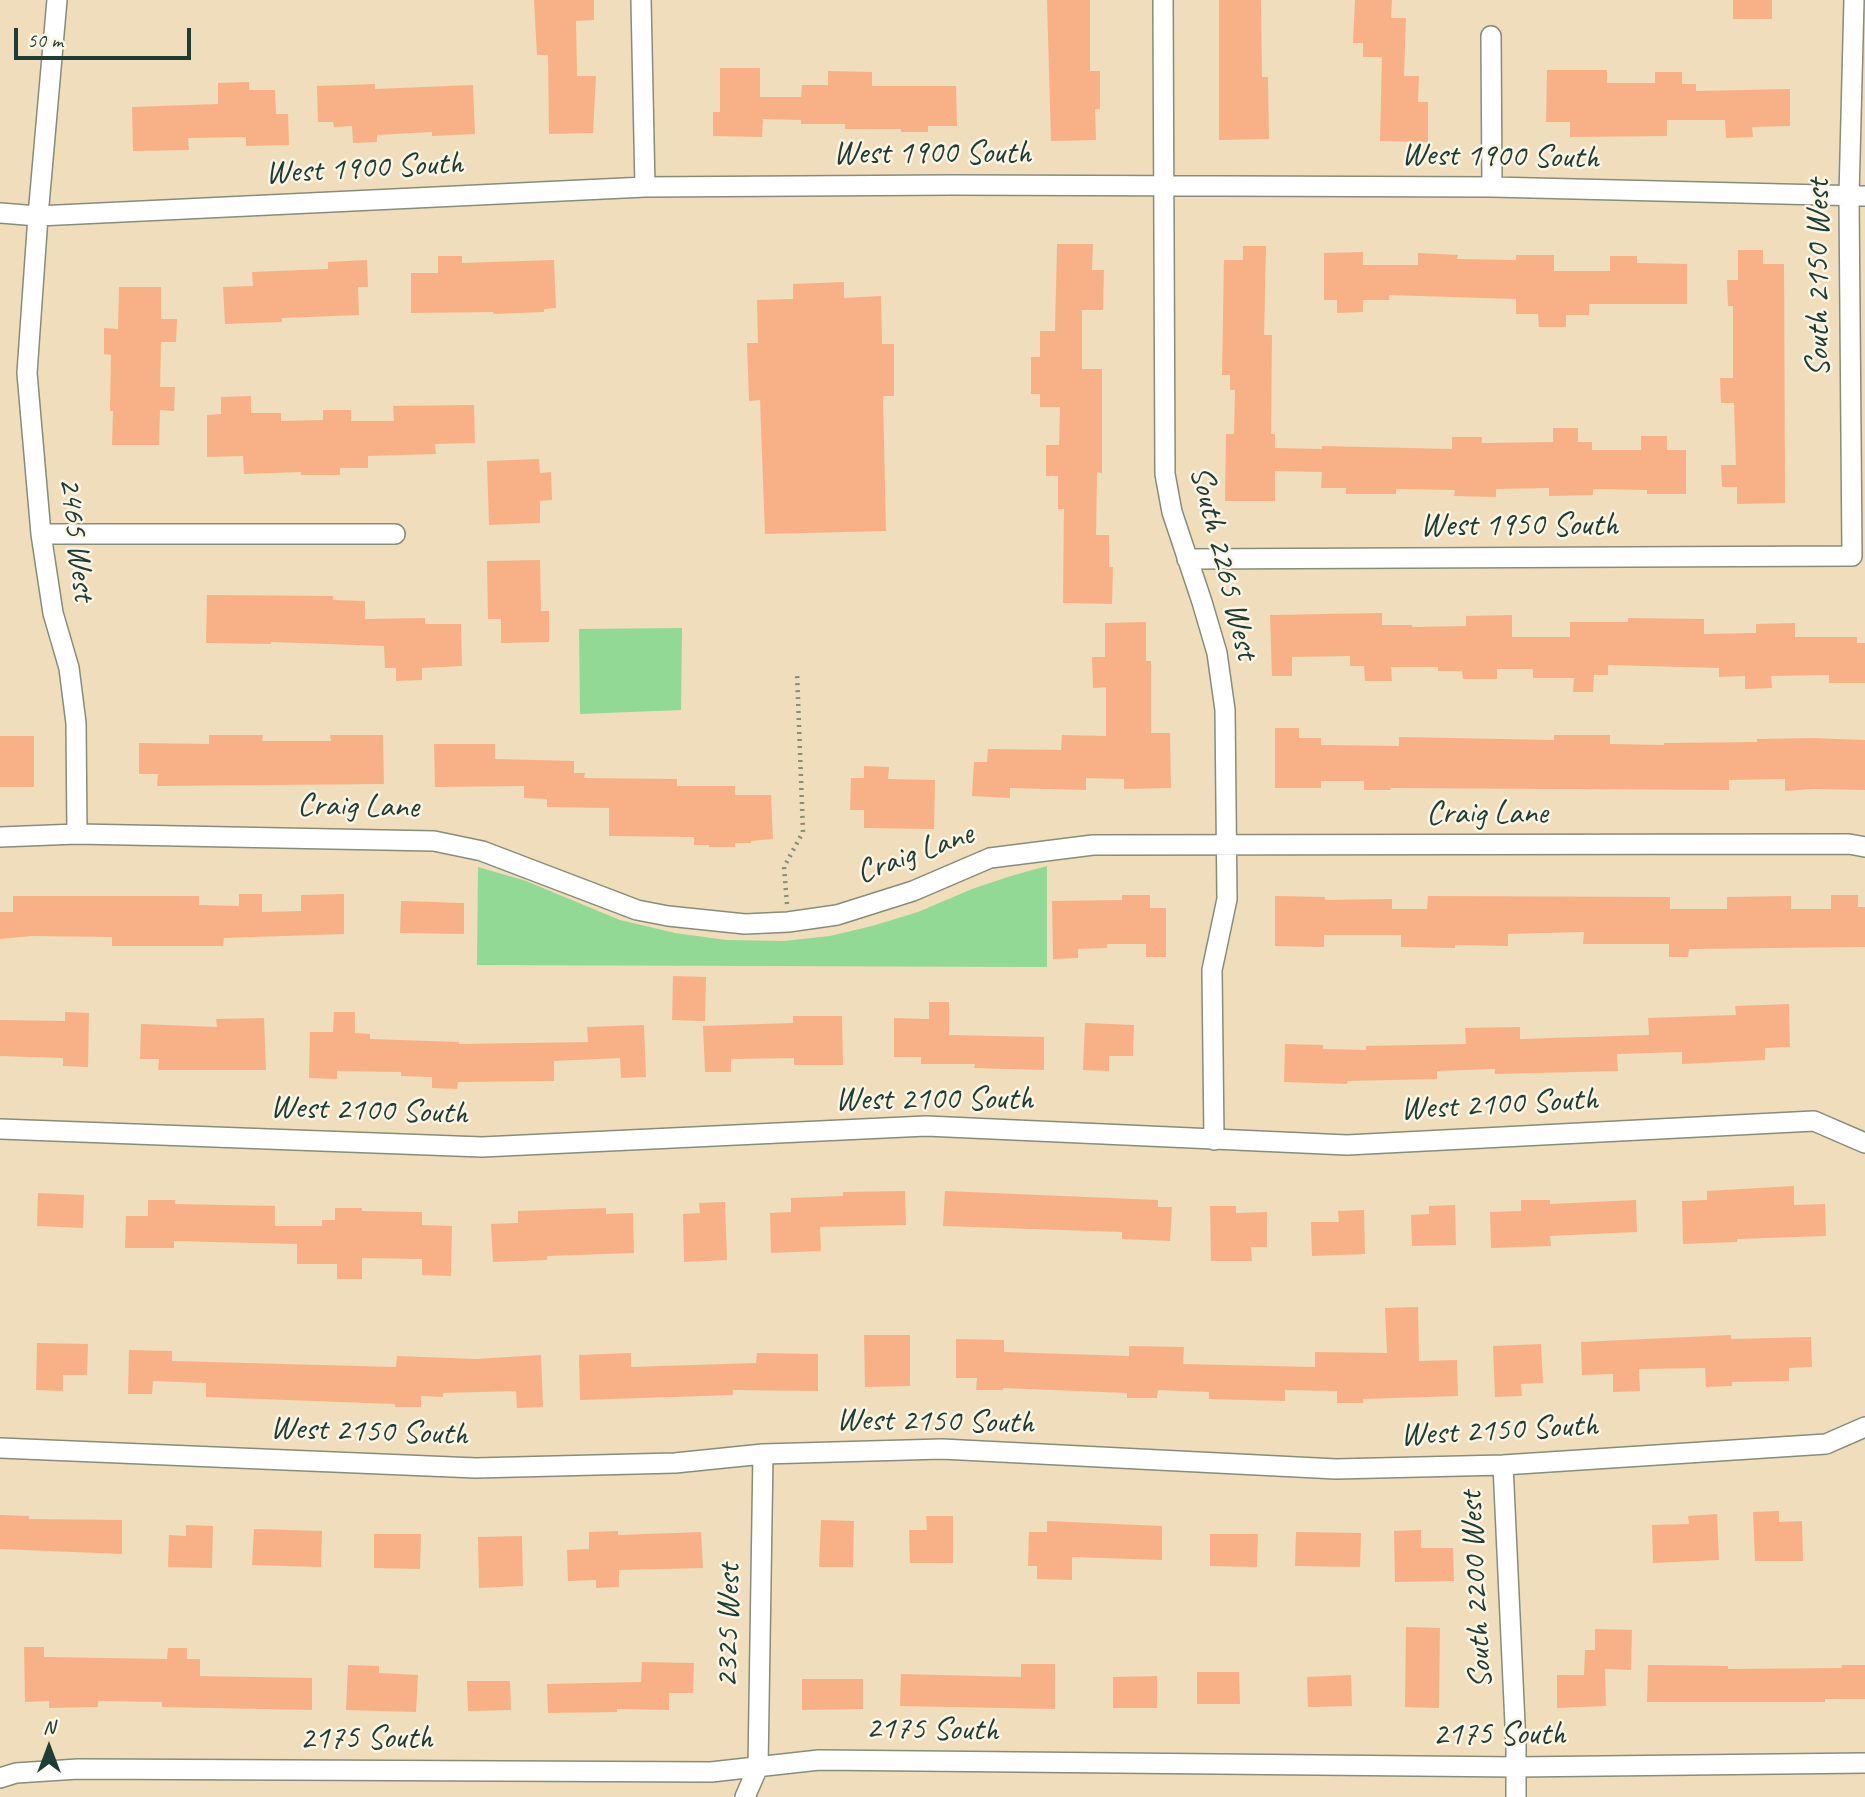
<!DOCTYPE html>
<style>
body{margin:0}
#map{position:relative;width:1865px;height:1797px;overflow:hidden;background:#efddbb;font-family:Caveat,sans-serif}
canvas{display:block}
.north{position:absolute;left:14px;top:1713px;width:70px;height:70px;-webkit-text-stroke:5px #fcf5e5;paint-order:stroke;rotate:0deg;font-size:19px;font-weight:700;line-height:28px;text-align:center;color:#1f3d34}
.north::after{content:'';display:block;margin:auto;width:24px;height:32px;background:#1f3d34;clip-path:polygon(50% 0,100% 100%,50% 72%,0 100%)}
.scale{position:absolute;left:14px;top:28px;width:177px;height:32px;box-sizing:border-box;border:4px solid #1f3d34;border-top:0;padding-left:9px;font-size:21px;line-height:24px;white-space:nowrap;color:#1f3d34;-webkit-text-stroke:5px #fcf5e5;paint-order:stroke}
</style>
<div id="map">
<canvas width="1865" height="1797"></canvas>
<div class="north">N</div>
<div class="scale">50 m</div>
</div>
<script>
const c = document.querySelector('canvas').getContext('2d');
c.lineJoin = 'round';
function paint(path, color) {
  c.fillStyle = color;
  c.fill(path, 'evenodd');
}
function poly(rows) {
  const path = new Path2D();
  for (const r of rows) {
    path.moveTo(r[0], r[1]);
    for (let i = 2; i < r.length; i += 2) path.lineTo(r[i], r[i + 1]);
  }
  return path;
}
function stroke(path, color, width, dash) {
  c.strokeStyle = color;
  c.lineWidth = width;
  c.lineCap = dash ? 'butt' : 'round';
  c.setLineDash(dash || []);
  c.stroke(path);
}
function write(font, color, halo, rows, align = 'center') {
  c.font = font + ' Caveat,sans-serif';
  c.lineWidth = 5;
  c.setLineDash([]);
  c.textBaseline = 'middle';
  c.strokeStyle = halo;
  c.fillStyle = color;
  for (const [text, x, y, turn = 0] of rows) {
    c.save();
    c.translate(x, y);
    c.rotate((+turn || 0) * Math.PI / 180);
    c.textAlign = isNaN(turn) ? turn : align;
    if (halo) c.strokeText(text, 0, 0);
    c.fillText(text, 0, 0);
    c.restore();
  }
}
paint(poly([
 [682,628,681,710,580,714,579,629],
 [1047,866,1047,967,477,965,478,867,526,881,620,920,675,933,726,940,784,941,830,936,872,926,918,912,972,889,1011,876]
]), '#91d994');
paint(poly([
 [534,0,594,0,594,20,576,21,577,76,596,76,593,133,549,134,548,55,537,55],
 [1047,0,1090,0,1090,71,1100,71,1100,109,1095,109,1096,140,1051,141],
 [1219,0,1261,0,1262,77,1268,77,1269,139,1219,140],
 [1355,0,1392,0,1391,18,1406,18,1404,76,1419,76,1418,102,1428,102,1428,142,1380,141,1382,57,1363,57,1363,43,1353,43],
 [1733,0,1772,0,1772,19,1733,19],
 [720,68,760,68,760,97,801,97,802,85,828,85,828,71,872,72,872,86,956,86,957,126,928,126,928,132,901,132,901,129,845,129,845,124,801,124,801,120,763,119,762,137,713,136,713,112,720,112],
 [1547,70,1607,70,1607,83,1655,83,1655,72,1682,72,1682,84,1696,84,1696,91,1790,89,1790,126,1752,127,1753,137,1726,138,1725,120,1667,120,1667,136,1570,137,1570,122,1546,122],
 [249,82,249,90,275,90,276,114,288,114,289,145,246,146,246,137,188,138,189,150,133,151,132,107,218,104,218,83],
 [375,84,375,89,473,85,475,134,432,136,432,132,377,135,377,142,353,143,352,126,334,127,333,122,318,122,317,86],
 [1057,244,1093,244,1092,270,1104,270,1103,310,1082,310,1082,369,1102,369,1102,473,1097,472,1096,535,1109,535,1109,567,1113,567,1112,604,1063,603,1064,509,1058,509,1058,476,1046,476,1046,445,1059,445,1060,407,1040,407,1040,394,1031,394,1031,357,1040,357,1040,331,1055,331],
 [1243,246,1266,246,1264,335,1272,335,1271,434,1275,434,1275,448,1322,449,1322,446,1452,449,1452,437,1482,437,1482,443,1553,442,1553,428,1578,428,1578,442,1592,442,1592,450,1641,450,1641,436,1667,436,1667,450,1686,450,1686,494,1647,494,1647,490,1593,489,1593,495,1549,496,1549,488,1496,489,1496,497,1454,496,1455,490,1396,489,1396,494,1346,494,1346,488,1321,488,1322,472,1275,471,1275,501,1225,501,1226,434,1234,434,1235,390,1230,390,1230,375,1222,375,1224,260,1243,260],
 [1738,250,1763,250,1763,264,1784,264,1785,503,1737,504,1737,487,1722,487,1721,465,1736,465,1734,403,1721,403,1720,378,1733,378,1733,306,1728,306,1727,280,1738,280],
 [1363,252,1363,265,1418,265,1418,253,1458,255,1457,259,1516,260,1516,255,1554,255,1554,271,1610,271,1610,256,1637,256,1637,263,1687,264,1687,304,1589,304,1589,315,1566,315,1566,327,1539,327,1538,314,1516,314,1516,299,1389,295,1389,300,1363,300,1363,312,1337,313,1337,300,1324,300,1324,253],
 [438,256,462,256,462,263,554,260,556,308,544,309,544,312,494,314,493,312,411,313,411,273,438,273],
 [367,260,368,287,358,287,359,315,282,318,282,322,225,324,223,287,253,286,252,272,328,269,328,262],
 [844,282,844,298,881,296,882,344,894,344,894,396,883,396,886,531,765,534,760,400,749,401,747,343,758,343,757,300,793,299,793,284],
 [119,287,161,287,161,319,177,319,176,342,161,342,160,387,175,387,174,411,160,410,159,445,112,445,113,411,110,411,111,355,104,354,104,328,118,329],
 [251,396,251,413,281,413,281,421,323,420,323,410,351,410,351,421,394,421,393,406,474,405,475,443,435,444,436,454,368,456,368,468,340,468,340,475,301,475,301,472,244,474,243,456,207,457,207,415,221,414,221,397],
 [539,459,540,473,551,472,552,500,540,501,540,523,489,525,487,461],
 [540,560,541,611,549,611,549,642,501,643,501,619,488,619,487,561],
 [207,595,333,596,333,600,365,601,365,619,425,618,425,624,461,624,462,666,422,668,422,680,396,681,396,668,385,668,384,646,271,642,271,644,206,643],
 [1382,613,1382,625,1412,625,1412,627,1466,626,1466,616,1512,615,1512,637,1570,637,1570,622,1628,622,1628,618,1704,619,1704,634,1756,633,1756,624,1795,623,1795,637,1857,637,1857,643,1865,643,1865,683,1829,683,1829,675,1771,676,1772,688,1745,689,1745,676,1719,677,1719,668,1608,665,1608,675,1594,675,1593,692,1573,692,1574,678,1533,678,1533,669,1497,669,1497,679,1463,679,1462,671,1438,671,1438,667,1391,667,1392,681,1365,681,1364,666,1350,666,1350,656,1292,657,1292,676,1272,676,1270,615],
 [1146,622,1146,661,1151,661,1151,733,1170,733,1171,788,1124,789,1124,779,1086,778,1086,790,1010,788,1010,798,972,796,974,762,987,762,988,749,1061,750,1062,735,1106,736,1106,687,1093,688,1092,657,1105,657,1105,623],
 [1275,728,1299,728,1299,738,1321,738,1321,745,1399,746,1399,737,1554,740,1554,735,1610,735,1610,744,1664,745,1664,743,1757,742,1757,739,1812,738,1865,740,1865,790,1813,789,1785,791,1785,779,1729,780,1729,790,1390,788,1390,790,1364,790,1364,781,1321,781,1321,788,1275,788],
 [209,735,263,735,262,741,331,741,330,735,383,735,384,784,157,786,158,774,139,774,139,743,209,744],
 [0,736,34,736,34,787,0,787],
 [434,744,495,744,495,759,574,761,574,773,585,773,584,778,677,779,677,786,735,786,735,795,771,795,773,839,751,841,751,843,735,843,735,847,709,847,709,845,694,845,694,837,609,836,609,808,547,807,547,799,524,798,524,786,435,787],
 [864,766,889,767,888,779,935,780,934,829,864,828,864,810,850,810,851,778,864,778],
 [239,894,262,894,262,912,301,911,301,895,344,894,344,934,224,938,223,946,112,946,112,937,32,936,0,939,0,912,13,912,13,896,199,896,199,905,239,906],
 [1122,895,1150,895,1150,908,1166,908,1166,957,1146,957,1146,944,1107,944,1107,948,1078,949,1078,958,1053,959,1052,901,1122,900],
 [1831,895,1858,895,1858,907,1865,907,1865,947,1689,949,1688,957,1669,957,1669,944,1583,944,1584,932,1508,934,1508,946,1455,945,1455,948,1401,947,1401,935,1324,935,1324,947,1275,946,1275,896,1325,897,1325,900,1392,899,1392,909,1427,909,1428,896,1670,897,1670,909,1727,909,1727,897,1791,896,1791,909,1831,909],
 [401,901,464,903,464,934,400,933],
 [673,976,706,977,705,1021,672,1020],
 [929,1002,949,1002,949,1035,1044,1037,1044,1070,974,1068,975,1064,921,1064,921,1057,894,1057,894,1018,929,1019],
 [1789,1004,1790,1047,1765,1048,1765,1060,1682,1064,1682,1052,1617,1054,1618,1071,1495,1074,1495,1069,1437,1071,1437,1079,1347,1081,1347,1084,1284,1082,1285,1044,1323,1045,1323,1049,1366,1050,1366,1046,1466,1044,1465,1028,1520,1027,1520,1039,1649,1035,1648,1018,1736,1015,1735,1006],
 [65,1012,89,1013,88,1067,63,1066,63,1058,0,1056,0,1020,65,1021],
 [334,1012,355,1012,355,1033,370,1034,370,1039,459,1042,459,1044,588,1042,587,1027,644,1025,646,1077,621,1078,620,1058,554,1061,554,1081,458,1082,457,1089,432,1088,432,1077,401,1076,401,1072,337,1071,337,1079,309,1078,310,1032,333,1032],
 [793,1016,842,1016,843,1065,794,1065,794,1058,731,1059,731,1072,705,1072,703,1026,793,1023],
 [264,1018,266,1070,158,1070,159,1059,140,1059,141,1024,217,1027,216,1019],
 [1085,1023,1134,1025,1133,1056,1109,1056,1109,1071,1083,1070],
 [1794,1186,1794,1205,1825,1204,1826,1236,1737,1239,1737,1242,1683,1244,1682,1201,1707,1200,1707,1191],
 [905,1191,906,1225,820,1227,821,1251,771,1253,770,1213,791,1212,791,1198,843,1196,843,1192],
 [945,1191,1158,1200,1158,1207,1172,1207,1170,1241,1122,1239,1122,1232,943,1226],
 [38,1193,84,1195,83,1228,37,1226],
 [148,1200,175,1200,175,1204,275,1206,275,1226,322,1226,322,1220,335,1220,335,1208,362,1208,362,1211,422,1212,422,1225,452,1226,451,1276,422,1275,422,1259,362,1258,362,1279,337,1279,337,1264,297,1264,297,1244,174,1241,174,1248,125,1248,126,1216,148,1216],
 [1521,1200,1550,1200,1550,1204,1636,1200,1637,1232,1550,1236,1551,1246,1491,1248,1490,1212,1521,1211],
 [725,1202,727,1260,684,1262,683,1214,700,1213,699,1203],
 [1455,1205,1456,1245,1412,1246,1411,1215,1429,1214,1429,1206],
 [1210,1206,1236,1206,1236,1213,1267,1212,1267,1247,1251,1247,1252,1261,1211,1261],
 [606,1208,606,1214,633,1213,634,1253,547,1256,547,1260,493,1262,491,1224,518,1223,518,1211],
 [1364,1210,1365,1254,1312,1256,1311,1222,1339,1222,1338,1211],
 [1418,1307,1419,1361,1457,1360,1458,1396,1363,1399,1363,1403,1337,1403,1337,1391,1285,1390,1285,1401,1209,1399,1209,1392,1158,1390,1157,1398,1127,1398,1127,1393,1003,1388,1003,1390,976,1390,977,1378,956,1378,956,1339,1004,1340,1004,1352,1129,1356,1129,1346,1184,1347,1183,1364,1315,1367,1315,1352,1387,1353,1385,1308],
 [864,1335,910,1335,910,1386,865,1387],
 [1731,1335,1731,1339,1811,1337,1812,1367,1789,1368,1789,1381,1732,1382,1732,1386,1706,1387,1705,1368,1639,1369,1640,1391,1613,1392,1613,1374,1582,1375,1581,1342],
 [37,1343,88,1344,87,1375,63,1375,63,1391,36,1390],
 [1541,1344,1543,1383,1521,1384,1522,1396,1495,1397,1493,1346],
 [129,1350,172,1351,172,1361,396,1367,397,1356,476,1359,541,1355,543,1407,517,1408,516,1391,443,1393,443,1397,421,1396,421,1407,395,1407,395,1404,206,1397,206,1383,153,1381,152,1394,128,1394],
 [631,1353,631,1367,756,1363,757,1353,818,1354,818,1391,733,1390,733,1395,580,1400,579,1355],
 [1779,1511,1779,1522,1802,1521,1803,1561,1755,1561,1753,1512],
 [1717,1514,1719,1560,1653,1563,1652,1525,1689,1524,1688,1516],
 [0,1515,29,1516,29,1519,122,1520,122,1554,0,1549],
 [926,1516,953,1516,953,1563,910,1563,909,1530,927,1530],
 [821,1520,854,1521,853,1567,819,1567],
 [1047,1521,1162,1526,1162,1560,1072,1557,1072,1580,1037,1579,1037,1566,1028,1566,1029,1532,1047,1532],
 [186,1525,213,1526,212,1568,168,1567,169,1535,186,1536],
 [254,1529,322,1531,321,1567,252,1565],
 [1421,1530,1421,1548,1453,1548,1454,1581,1395,1582,1394,1531],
 [618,1531,618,1535,701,1532,703,1568,619,1570,619,1587,596,1588,596,1580,568,1581,567,1550,589,1549,589,1532],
 [1296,1532,1361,1533,1360,1567,1295,1566],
 [374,1534,421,1534,420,1569,374,1568],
 [1210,1534,1258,1534,1257,1567,1210,1566],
 [522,1536,523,1586,479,1588,478,1537],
 [1406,1627,1440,1628,1439,1708,1405,1707],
 [1595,1629,1632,1630,1631,1670,1605,1669,1606,1706,1557,1708,1557,1675,1584,1675,1585,1650,1595,1650],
 [24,1647,44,1647,44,1657,167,1659,168,1648,187,1648,187,1659,200,1659,200,1676,312,1678,312,1710,162,1707,162,1702,98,1701,98,1707,49,1708,49,1701,25,1702],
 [642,1662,694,1663,693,1693,669,1693,669,1710,617,1709,617,1712,548,1713,547,1684,641,1682],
 [1021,1664,1055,1664,1055,1709,900,1706,901,1674,1021,1677],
 [348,1665,379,1666,379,1673,418,1675,416,1712,346,1710],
 [1648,1665,1728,1666,1728,1669,1842,1668,1842,1665,1865,1665,1865,1699,1825,1699,1825,1702,1647,1702],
 [1197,1672,1239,1672,1240,1704,1197,1704],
 [1351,1675,1352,1706,1308,1707,1307,1677],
 [1157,1676,1157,1708,1113,1708,1113,1677],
 [802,1679,863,1679,863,1709,802,1710],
 [467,1681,510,1681,511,1710,468,1711]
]), '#f8b186');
const minor = poly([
 [57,0,38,216,27,373,41,534,53,613,69,668,76,723,77,834],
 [641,0,645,187],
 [1163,0,1165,474,1172,512,1202,602,1217,653,1225,710,1227,899,1212,970,1214,1140],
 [1491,36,1492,187],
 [0,213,38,216,645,187,952,185,1492,187,1865,196],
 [41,534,395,534],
 [1187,559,1852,556,1849,196,1854,0],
 [0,837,77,834,434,841,482,851,637,910,668,916,745,924,788,922,837,915,913,891,990,858,1093,845,1849,844,1865,847],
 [0,1129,482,1147,926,1126,1347,1145,1814,1121,1865,1143],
 [0,1448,476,1468,675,1463,763,1454,942,1449,1336,1469,1503,1465,1826,1444,1865,1427],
 [1503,1465,1516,1746,1516,1797],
 [0,1778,16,1773,78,1769,711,1772,819,1760,1516,1767,1865,1763],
 [745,1797,758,1767,763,1454]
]);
stroke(minor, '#878d78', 22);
stroke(poly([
 [787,904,784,867,803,832,797,672]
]), '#878d78', 4.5, [2, 5]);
stroke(minor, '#fff', 19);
write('33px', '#1f3d34', '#fcf5e5', [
 ["West 1900 South",932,154],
 ["West 1900 South",1500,157,1],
 ["West 1900 South",364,169,-3],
 ["South 2150 West",1819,278,-90],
 ["West 1950 South",1519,526],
 ["2465 West",76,539,83],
 ["South 2265 West",1223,563,76],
 ["Craig Lane",358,807,1],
 ["Craig Lane",1487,814],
 ["Craig Lane",915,854,-20],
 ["West 2100 South",934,1100],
 ["West 2100 South",1499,1105,-3],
 ["West 2100 South",369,1111,2],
 ["West 2150 South",935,1422,1],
 ["West 2150 South",1499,1431,-3],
 ["West 2150 South",369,1432,2],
 ["South 2200 West",1477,1590,-93],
 ["2325 West",729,1626,-89],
 ["2175 South",932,1730,1],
 ["2175 South",1499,1735],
 ["2175 South",366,1739]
]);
</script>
